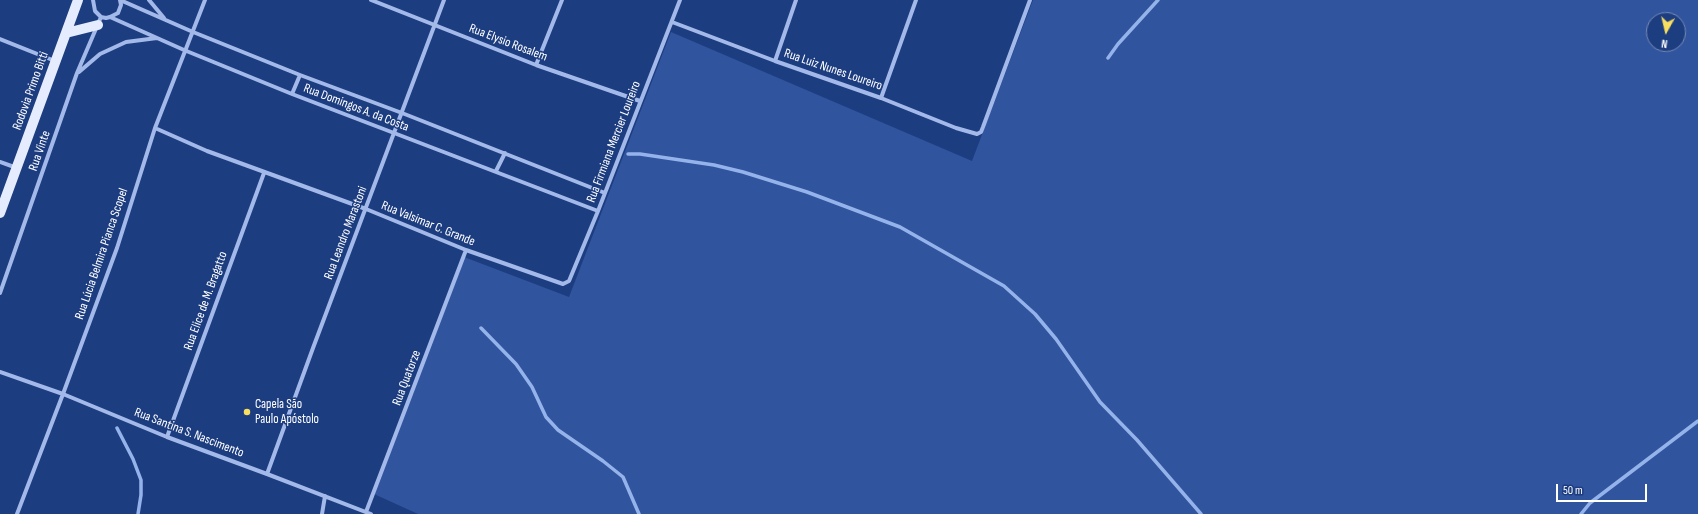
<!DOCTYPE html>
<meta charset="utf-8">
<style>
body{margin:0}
#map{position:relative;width:1698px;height:514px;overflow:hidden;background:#1d3d81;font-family:"Sofia Sans Condensed",sans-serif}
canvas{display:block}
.north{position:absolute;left:1646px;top:12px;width:40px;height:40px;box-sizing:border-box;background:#1d3d81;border:1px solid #778bb3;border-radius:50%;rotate:188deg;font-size:11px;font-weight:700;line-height:16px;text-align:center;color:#fff}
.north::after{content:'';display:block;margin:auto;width:14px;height:18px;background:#f9df60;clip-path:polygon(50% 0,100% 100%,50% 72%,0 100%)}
.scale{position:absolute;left:1556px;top:484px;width:91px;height:18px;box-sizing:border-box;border:2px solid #fff;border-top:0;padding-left:5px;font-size:12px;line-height:14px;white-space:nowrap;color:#fff;-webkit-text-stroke:3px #1d3d81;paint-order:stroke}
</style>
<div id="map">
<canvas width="1698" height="514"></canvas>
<div class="north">N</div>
<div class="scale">50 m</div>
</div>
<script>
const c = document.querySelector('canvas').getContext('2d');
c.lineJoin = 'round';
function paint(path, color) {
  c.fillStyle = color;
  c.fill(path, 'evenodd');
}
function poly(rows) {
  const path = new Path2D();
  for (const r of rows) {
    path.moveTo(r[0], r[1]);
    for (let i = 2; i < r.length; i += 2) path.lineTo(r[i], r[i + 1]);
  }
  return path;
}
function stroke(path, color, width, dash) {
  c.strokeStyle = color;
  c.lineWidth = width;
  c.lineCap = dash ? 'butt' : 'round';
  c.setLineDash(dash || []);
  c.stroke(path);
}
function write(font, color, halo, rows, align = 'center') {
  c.font = font + ' "Sofia Sans Condensed",sans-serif';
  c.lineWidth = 3;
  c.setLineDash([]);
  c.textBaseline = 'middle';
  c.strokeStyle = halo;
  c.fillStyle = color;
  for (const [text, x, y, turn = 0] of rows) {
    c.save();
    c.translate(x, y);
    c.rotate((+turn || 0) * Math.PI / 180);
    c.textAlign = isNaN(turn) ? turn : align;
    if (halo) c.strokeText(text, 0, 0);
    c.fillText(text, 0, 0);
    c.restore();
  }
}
paint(poly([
 [1033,0,1698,0,1698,514,418,514,374,494,464,257,569,297,671,32,972,161],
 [1654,20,1678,20,1678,44,1654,44]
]), '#31549f');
stroke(poly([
 [1108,58,1118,44,1158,0],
 [628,154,640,154,714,165,743,172,807,192,900,227,1004,286,1035,314,1056,339,1100,402,1137,440,1201,514],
 [481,328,516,364,532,387,546,417,558,430,603,461,623,477,639,514],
 [117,428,133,459,141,480,141,495,138,514],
 [1581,514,1590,503,1698,421]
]), '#95b3eb', 3.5);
stroke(poly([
 [93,0,95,11,101,17,106,18,110,17,118,13,121,5,120,0],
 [120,0,193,32,300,75,402,113,605,193],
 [149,0,164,18],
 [371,0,536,65,640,101],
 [110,17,184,50,292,94,598,211],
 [672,22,775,61,881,98,956,128,977,134,981,132,983,127,1030,0],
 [0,39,55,61],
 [775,61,796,0],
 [536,65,562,0],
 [79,72,100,54,126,42,157,38],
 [292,94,300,75],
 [881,98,916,0],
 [155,128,207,151,366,209,466,250,563,284,569,281,598,211,680,0],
 [0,162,17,168],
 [496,171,505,153],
 [0,293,77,73,101,17],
 [0,372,63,394,167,437,267,474,371,514],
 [167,437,264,173],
 [267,474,313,348,444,0],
 [366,512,466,250],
 [17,514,63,394,117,248,155,128,205,0],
 [322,514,325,496]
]), '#a2b9e9', 4);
stroke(poly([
 [66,33,98,25],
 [0,213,78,0]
]), '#e5ecfe', 10);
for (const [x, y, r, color] of [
 [247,412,4,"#f9df60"]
]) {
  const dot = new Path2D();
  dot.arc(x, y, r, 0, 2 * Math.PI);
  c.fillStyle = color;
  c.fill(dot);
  stroke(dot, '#1d3d81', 1.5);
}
write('13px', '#fff', '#1d3d81', [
 ["Rua Elysio Rosalem",508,43,21],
 ["Rua Luiz Nunes Loureiro",833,70,19],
 ["Rodovia Primo Bitti",31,91,-70],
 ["Rua Domingos A. da Costa",356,108,21],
 ["Rua Firmiana Mercier Loureiro",614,142,-69],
 ["Rua Vinte",40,151,-71],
 ["Rua Valsimar C. Grande",428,224,22],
 ["Rua Leandro Marastoni",346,233,-69],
 ["Rua Lúcia Belmira Pianca Scopel",102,254,-71],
 ["Rua Elice de M. Bragatto",206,301,-70],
 ["Rua Quatorze",407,378,-69],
 ["Rua Santina S. Nascimento",189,433,21]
]);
write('13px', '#fff', '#1d3d81', [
 ["Capela São",255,405],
 ["Paulo Apóstolo",255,420]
], 'left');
</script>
